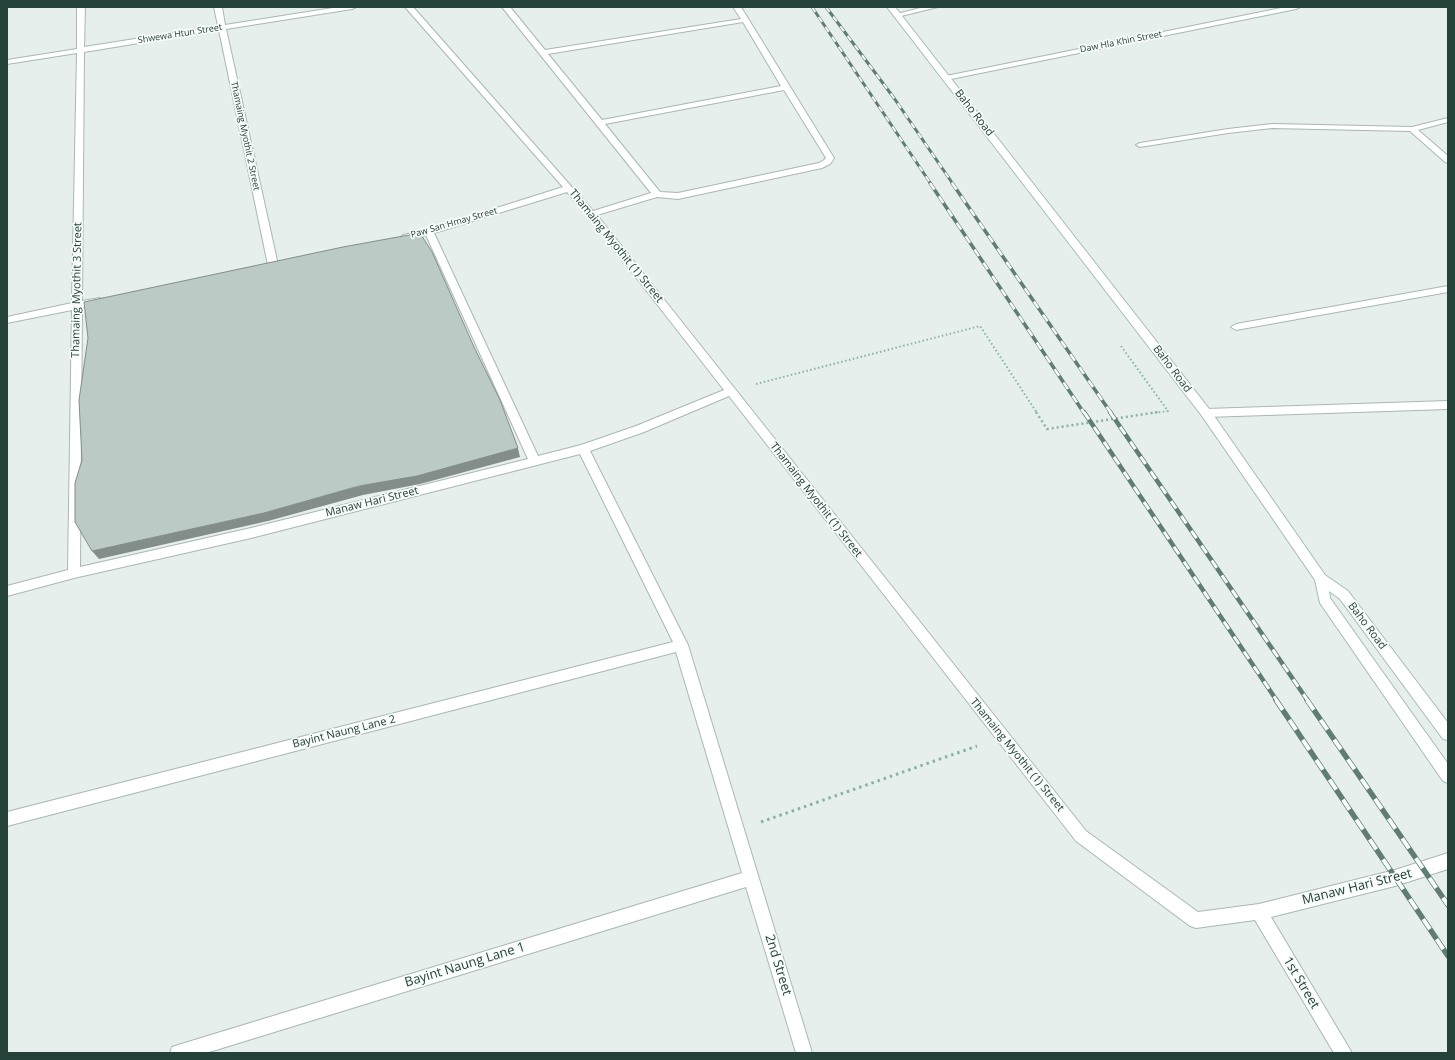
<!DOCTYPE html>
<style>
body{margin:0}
#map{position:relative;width:1455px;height:1060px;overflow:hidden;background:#e6efeb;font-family:"Open Sans",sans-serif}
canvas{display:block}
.frame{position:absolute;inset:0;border:8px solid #24423a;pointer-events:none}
</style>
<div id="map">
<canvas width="1455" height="1060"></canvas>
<div class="frame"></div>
</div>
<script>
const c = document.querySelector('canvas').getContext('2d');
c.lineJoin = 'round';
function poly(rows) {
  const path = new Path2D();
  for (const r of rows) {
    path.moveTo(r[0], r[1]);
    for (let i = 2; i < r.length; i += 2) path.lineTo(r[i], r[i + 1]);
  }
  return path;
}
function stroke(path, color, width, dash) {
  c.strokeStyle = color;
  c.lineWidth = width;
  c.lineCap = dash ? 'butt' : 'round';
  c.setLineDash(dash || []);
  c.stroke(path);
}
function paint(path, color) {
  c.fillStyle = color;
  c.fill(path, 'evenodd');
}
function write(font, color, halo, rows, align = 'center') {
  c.font = font + ' "Open Sans",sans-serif';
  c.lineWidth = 3.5;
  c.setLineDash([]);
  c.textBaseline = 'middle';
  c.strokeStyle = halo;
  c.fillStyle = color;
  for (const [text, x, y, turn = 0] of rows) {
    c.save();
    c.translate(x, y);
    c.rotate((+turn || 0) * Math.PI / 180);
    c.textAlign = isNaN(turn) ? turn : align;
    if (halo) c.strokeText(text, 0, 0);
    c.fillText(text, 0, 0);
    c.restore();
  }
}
const lane = poly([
 [1448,401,1448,409,1206,417,1202,416,1201,413,1202,410,1206,409,1448,401]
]);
const street = poly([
 [77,7,85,7,84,47,218,26,214,7,222,7,225,25,339,7,356,7,352,9,226,29,278,265,273,268,268,265,219,30,84,52,82,301,100,298,105,301,103,303,82,308,80,567,251,528,528,459,426,235,406,240,401,237,403,235,427,230,563,187,405,7,413,7,593,211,651,193,502,7,510,7,545,50,741,19,733,7,741,7,834,158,833,160,830,164,822,168,678,199,657,197,597,215,1086,831,1198,912,1259,904,1395,870,1448,853,1448,869,1395,886,1271,917,1352,1053,1334,1053,1255,920,1196,928,1190,926,1076,841,729,396,644,432,590,451,688,645,812,1053,796,1053,746,887,206,1053,170,1053,172,1047,178,1045,742,873,676,652,7,826,7,812,673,642,580,454,251,538,74,578,7,596,7,586,68,570,72,310,7,323,7,317,72,303,77,53,7,64,7,60,77,49,77,7],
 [743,22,781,86,602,120,548,54,743,22],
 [784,90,826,158,824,160,819,163,678,193,660,192,605,124,784,90],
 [567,192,588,216,724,390,636,426,581,445,538,456,434,233,567,192],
 [924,7,938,7,897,17,893,15,924,7],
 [1286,7,1300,7,1296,9,946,80,942,78,946,76,1286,7],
 [1448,118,1448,122,1418,130,1448,156,1448,163,1445,162,1410,131,1272,128,1228,133,1140,147,1136,145,1140,143,1228,129,1272,124,1412,127,1448,118],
 [1448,286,1448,292,1236,330,1231,327,1236,324,1448,286]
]);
const secondary = poly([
 [887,7,895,7,1210,410,1325,575,1348,591,1448,723,1448,740,1443,739,1340,599,1329,591,1330,598,1448,764,1448,783,1443,781,1320,603,1315,580,1202,416,887,7]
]);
stroke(lane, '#a8b8b2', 2);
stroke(street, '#a8b8b2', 2);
stroke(secondary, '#a4bbb3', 2);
stroke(poly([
 [1121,346,1168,411,1152,413],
 [756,384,980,326,1037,413]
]), '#86b3a5', 2, [1.5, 2.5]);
stroke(poly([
 [1036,412,1047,429,1158,412]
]), '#86b3a5', 2.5, [2, 3]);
stroke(poly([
 [761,822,977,746]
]), '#86b3a5', 3, [2.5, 4]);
paint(lane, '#fff');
paint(street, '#fff');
paint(secondary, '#fff');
const railFar3 = poly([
 [812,7,931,184],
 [826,7,894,98,953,184]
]);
const railFar2 = poly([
 [930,183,1084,413],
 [952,183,1111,413]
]);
const railFar1 = poly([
 [1084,412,1277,701],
 [1110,412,1308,701]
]);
const rail = poly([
 [1276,700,1448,956],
 [1307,700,1448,905]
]);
stroke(railFar3, '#5f7d75', 3);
stroke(railFar2, '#5f7d75', 3.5);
stroke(railFar1, '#5f7d75', 4.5);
stroke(rail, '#5f7d75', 5.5);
stroke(railFar3, '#f7fbf9', 2, [6]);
stroke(railFar2, '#f7fbf9', 2.5, [8]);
stroke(railFar1, '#f7fbf9', 3, [9]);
stroke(rail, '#f7fbf9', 4, [12]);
paint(poly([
 [518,448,520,457,420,484,363,495,268,521,99,559,92,551]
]), '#838d89');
const building = poly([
 [420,233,432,252,474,347,500,400,518,448,417,476,359,486,264,513,92,551,75,522,75,483,82,460,79,400,88,338,84,302,343,247,420,233]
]);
paint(building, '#bbcac4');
stroke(building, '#838d89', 1);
write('9px', '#24423a', '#f7fbf9', [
 ["Shwewa Htun Street",180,34,-9],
 ["Daw Hla Khin Street",1121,42,-11],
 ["Thamaing Myothit 2 Street",245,136,78],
 ["Paw San Hmay Street",454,223,-16]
]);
write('11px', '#24423a', '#f7fbf9', [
 ["Baho Road",974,113,52],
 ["Thamaing Myothit (1) Street",616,246,51],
 ["Thamaing Myothit 3 Street",77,290,-89],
 ["Baho Road",1172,369,53],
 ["Thamaing Myothit (1) Street",816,500,52],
 ["Manaw Hari Street",372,502,-14],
 ["Baho Road",1367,626,53],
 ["Bayint Naung Lane 2",344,732,-14],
 ["Thamaing Myothit (1) Street",1017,755,51]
]);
write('13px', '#24423a', '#f7fbf9', [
 ["Manaw Hari Street",1357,887,-14],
 ["Bayint Naung Lane 1",465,965,-17],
 ["2nd Street",778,965,73],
 ["1st Street",1301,983,59]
]);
</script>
